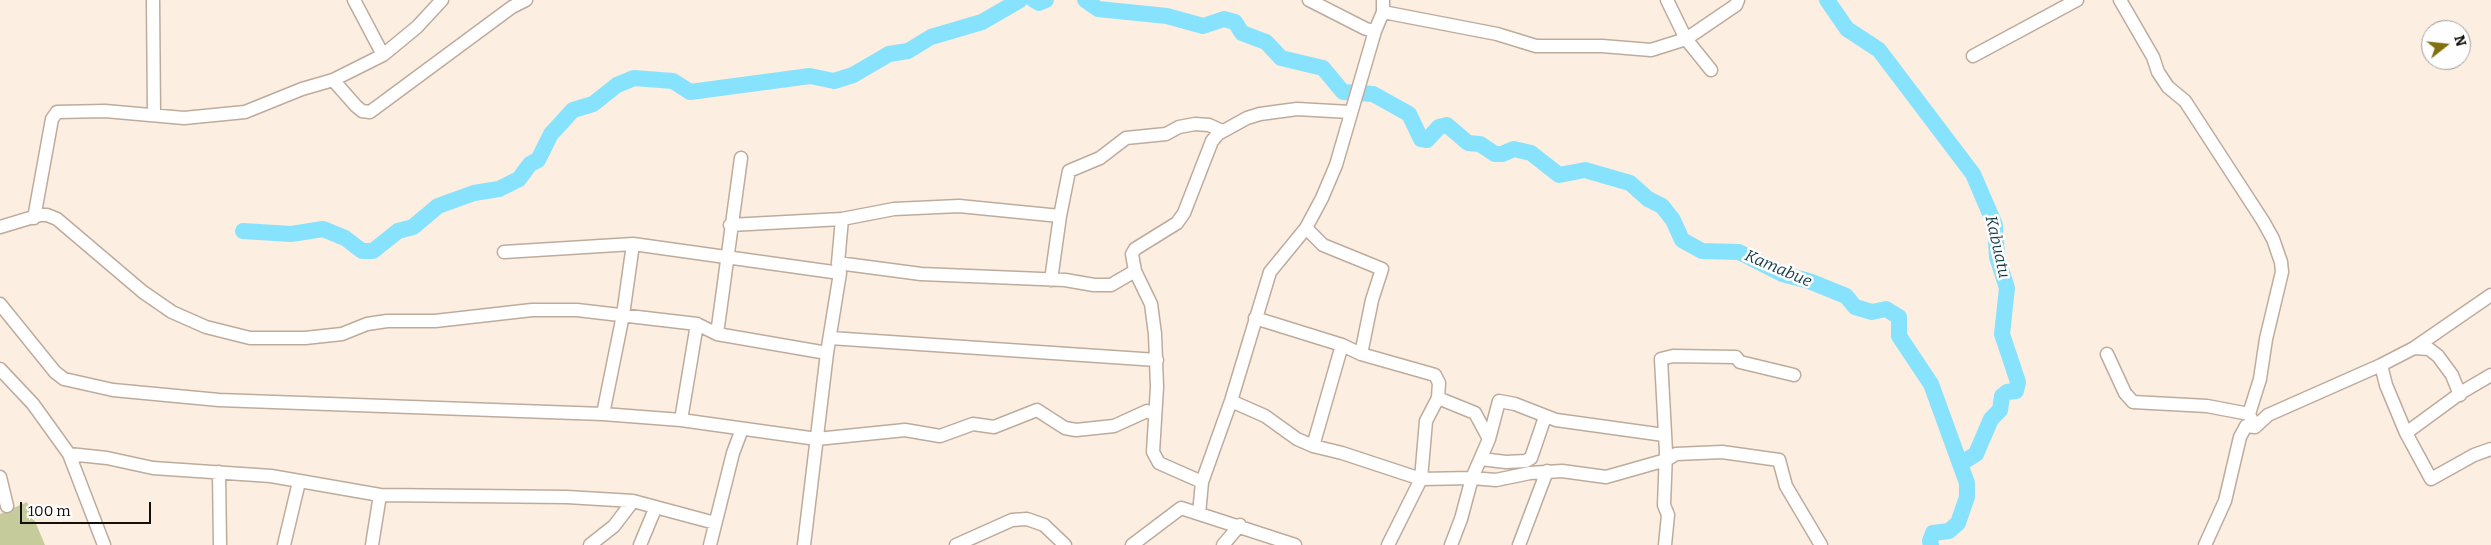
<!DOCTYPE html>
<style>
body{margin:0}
#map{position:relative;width:2491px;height:545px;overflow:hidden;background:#fceee1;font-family:Bitter,serif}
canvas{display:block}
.north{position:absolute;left:2421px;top:20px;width:50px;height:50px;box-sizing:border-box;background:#fefefe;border:1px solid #a19e9c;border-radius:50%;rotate:74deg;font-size:14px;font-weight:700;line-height:20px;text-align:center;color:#150f0a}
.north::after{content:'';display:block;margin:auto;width:18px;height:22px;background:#826f0e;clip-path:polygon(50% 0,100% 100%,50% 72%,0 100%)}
.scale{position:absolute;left:20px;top:502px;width:131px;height:22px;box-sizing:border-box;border:2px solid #150f0a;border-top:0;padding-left:6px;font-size:15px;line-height:18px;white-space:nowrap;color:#150f0a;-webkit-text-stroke:4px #fefefe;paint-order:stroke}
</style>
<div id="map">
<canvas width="2491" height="545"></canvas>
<div class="north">N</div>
<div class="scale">100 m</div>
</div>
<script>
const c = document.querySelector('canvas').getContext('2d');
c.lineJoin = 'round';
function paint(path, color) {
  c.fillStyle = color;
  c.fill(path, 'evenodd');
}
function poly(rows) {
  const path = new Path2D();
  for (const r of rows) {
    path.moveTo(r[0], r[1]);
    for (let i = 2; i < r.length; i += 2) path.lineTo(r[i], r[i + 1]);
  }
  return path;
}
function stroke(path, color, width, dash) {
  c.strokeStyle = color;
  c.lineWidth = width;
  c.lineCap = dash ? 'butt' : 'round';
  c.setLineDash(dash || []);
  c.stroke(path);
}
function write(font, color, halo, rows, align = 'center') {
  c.font = font + ' Bitter,serif';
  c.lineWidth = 5;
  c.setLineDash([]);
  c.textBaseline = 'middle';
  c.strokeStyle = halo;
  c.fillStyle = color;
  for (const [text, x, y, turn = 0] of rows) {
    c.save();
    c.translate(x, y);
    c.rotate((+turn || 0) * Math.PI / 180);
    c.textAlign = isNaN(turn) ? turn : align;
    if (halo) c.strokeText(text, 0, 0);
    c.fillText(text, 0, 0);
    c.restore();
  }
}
paint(poly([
 [27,502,45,545,0,545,0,514]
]), '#c6cb9c');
stroke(poly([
 [1034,0,1039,3,1046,0],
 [1085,0,1098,9,1167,16,1203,26,1224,19,1235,22,1242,33,1266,42,1281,58,1323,68,1343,92,1373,94,1409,114,1421,139,1427,140,1439,127,1447,125,1468,143,1480,144,1495,154,1502,154,1514,149,1531,153,1559,175,1585,170,1630,183,1648,199,1662,206,1673,220,1682,240,1702,251,1739,252,1782,274,1809,281,1846,296,1855,307,1872,312,1886,309,1899,317,1899,336,1931,384,1967,483,1967,497,1958,523,1949,531,1933,533,1930,541,1931,545],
 [1827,0,1847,29,1879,50,1973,174,1995,225,1997,257,2007,288,2002,334,2018,382,2016,391,2007,392,2002,396,2000,410,1991,419,1976,454,1960,464],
 [243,231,291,234,323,229,345,238,362,251,373,251,398,231,413,227,438,206,474,193,499,189,519,179,530,164,538,160,551,134,573,110,593,104,617,85,634,78,673,81,690,92,810,76,834,81,853,75,889,54,908,51,931,37,982,22,1020,0]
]), '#87e2fd', 16);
const minor = poly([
 [153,0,154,114],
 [354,0,383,55],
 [1309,0,1366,29,1375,31],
 [1667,0,1686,39,1711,70],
 [2120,0,2153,57,2158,72,2168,87,2185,101,2263,221,2273,239,2281,262,2282,272,2266,339,2260,379,2249,414,2255,427],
 [1383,12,1497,34,1536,46,1602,46,1651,50,1686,39,1736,5,1738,0],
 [1973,56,2077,0],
 [333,80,356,106,362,111,370,112,512,7,526,0],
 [34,218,52,119,57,112,105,111,184,118,245,112,302,89,333,80,383,55,417,27,442,0],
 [730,225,842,219,894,209,959,206,1060,216],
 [0,227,40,215,47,215,57,219,143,292,172,312,206,327,250,338,305,338,342,334,367,324,387,321,435,321,532,310,577,310,697,324,717,334,827,353],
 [1306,228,1323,245,1382,269,1372,300,1361,354],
 [504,252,633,244,840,273],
 [838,263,921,274,1065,280,1094,285,1111,285,1135,271,1132,254,1135,249,1177,223,1184,213,1212,141,1218,134,1247,118,1260,114,1297,109,1350,112],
 [1135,271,1151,304,1155,334,1157,387,1153,452,1159,463,1202,482],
 [1051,280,1060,216,1069,171,1100,158,1126,138,1166,134,1179,127,1195,124,1209,125,1222,131],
 [0,304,55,372,64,379,113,390,219,400,603,414,681,420,817,439,905,430,940,436,973,424,994,427,1037,410,1065,428,1076,430,1114,426,1147,411,1155,415],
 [1255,318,1342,345,1361,354,1435,375,1439,383,1438,398,1475,413,1489,439],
 [717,334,741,158],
 [830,338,1157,360],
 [2414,348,2429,349,2438,356,2452,375,2460,395],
 [2107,354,2125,393,2133,402,2207,406,2249,414],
 [2381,365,2386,385,2406,433,2431,479,2474,455,2491,449],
 [0,369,33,404,69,454,104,545],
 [1231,401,1265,416,1297,439,1313,446,1342,453,1421,479,1472,478,1496,480,1530,473,1562,471,1606,477,1666,460,1676,454,1722,452,1779,460,1786,486,1821,545],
 [603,414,623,315,633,244],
 [681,420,697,324],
 [2255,427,2268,415,2381,365,2414,348,2491,295],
 [2406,433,2462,392,2491,375],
 [1313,446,1342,345],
 [69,454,107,458,153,468,271,476,380,495,567,497,633,501,715,523],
 [1481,459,1506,462,1526,461,1531,458,1545,417],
 [219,472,220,545],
 [0,477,7,506],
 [1199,514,1202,482,1231,401,1270,272,1306,228,1322,198,1336,165,1375,31,1383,12,1383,0],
 [284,545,299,482],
 [372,545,380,495],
 [590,545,614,526,633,501],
 [640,545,655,509],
 [710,545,733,453,742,429],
 [804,545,827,353,840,273,838,263,842,219],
 [956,545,1012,520,1027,519,1044,525,1065,545],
 [1132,545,1181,508,1295,545],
 [1223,545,1240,525],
 [1388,545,1421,479,1426,421,1438,398],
 [1451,545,1461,519,1472,478,1489,439,1499,401,1515,404,1556,420,1664,435],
 [1519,545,1547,471],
 [1665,545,1668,515,1664,505,1666,452,1661,359,1673,356,1736,357,1740,362,1794,375],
 [2205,545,2225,501,2240,437,2246,426,2255,427]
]);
stroke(minor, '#bdac9d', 15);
stroke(minor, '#fff', 12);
write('italic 16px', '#103b46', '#fefefe', [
 ["Kabuatu",1997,247,77],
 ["Kamabue",1778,269,23]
]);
</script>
